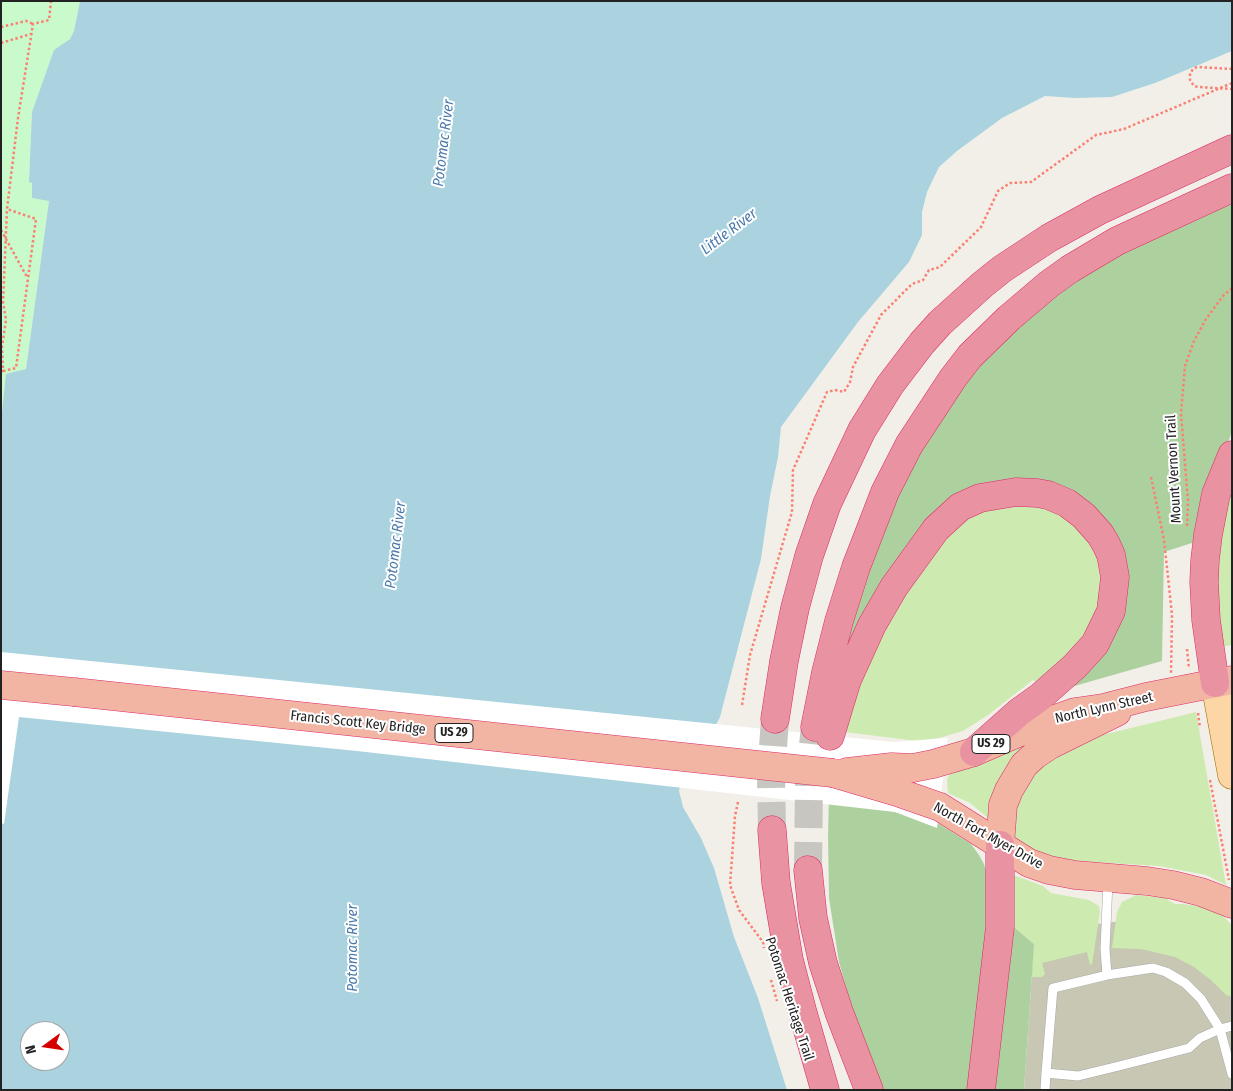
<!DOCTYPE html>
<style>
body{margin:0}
#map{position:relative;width:1233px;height:1091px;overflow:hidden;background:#f2efe9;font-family:"Fira Sans Condensed",sans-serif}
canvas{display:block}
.frame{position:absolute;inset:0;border:2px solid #222;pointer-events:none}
.north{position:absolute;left:20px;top:1021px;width:50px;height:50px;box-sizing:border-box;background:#fff;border:1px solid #a7a7a7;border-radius:50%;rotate:256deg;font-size:14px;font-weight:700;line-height:20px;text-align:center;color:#222}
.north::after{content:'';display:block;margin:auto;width:18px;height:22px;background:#d40000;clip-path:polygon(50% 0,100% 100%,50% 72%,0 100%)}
</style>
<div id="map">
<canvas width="1233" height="1091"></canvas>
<div class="frame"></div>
<div class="north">N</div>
</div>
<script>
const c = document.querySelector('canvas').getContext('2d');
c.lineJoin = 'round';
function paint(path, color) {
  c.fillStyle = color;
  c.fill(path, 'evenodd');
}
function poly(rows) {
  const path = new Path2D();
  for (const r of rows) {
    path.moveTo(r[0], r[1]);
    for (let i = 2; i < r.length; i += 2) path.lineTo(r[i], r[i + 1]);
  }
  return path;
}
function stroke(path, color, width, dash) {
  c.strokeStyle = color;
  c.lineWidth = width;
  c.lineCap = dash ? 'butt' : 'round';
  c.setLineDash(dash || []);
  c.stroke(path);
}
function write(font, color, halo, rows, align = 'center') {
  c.font = font + ' "Fira Sans Condensed",sans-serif';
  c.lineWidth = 4;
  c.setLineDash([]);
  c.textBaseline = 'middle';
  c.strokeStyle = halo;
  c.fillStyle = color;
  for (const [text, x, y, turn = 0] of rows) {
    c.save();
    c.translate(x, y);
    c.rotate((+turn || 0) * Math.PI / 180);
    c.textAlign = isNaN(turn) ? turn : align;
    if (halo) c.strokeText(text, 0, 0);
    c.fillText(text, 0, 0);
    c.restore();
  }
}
paint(poly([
 [1167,904,1191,905,1223,916,1232,926,1232,1090,1024,1090,1034,944,1097,924,1121,921]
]), '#c7c7b4');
paint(poly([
 [1232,491,1232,645,1220,647,1216,589,1218,542,1228,498],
 [1030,500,1084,526,1106,574,1095,625,1040,685,1033,680,988,715,963,731,939,738,917,741,844,732,853,679,899,588,969,510],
 [1196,712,1226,885,1206,875,1159,866,1059,860,1025,847,1012,835,1013,815,1019,794,1035,766,1082,740],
 [1046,735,989,819,970,803,948,793,947,780,950,773],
 [1011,874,1043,886,1051,893,1089,900,1099,906,1100,912,1092,964,1090,965,1087,952,1042,963,1045,974,1042,977,1032,977,1034,944,1009,923],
 [1136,895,1165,898,1175,904,1191,905,1208,908,1223,916,1232,926,1232,997,1226,995,1211,980,1194,967,1175,957,1141,949,1112,948,1117,912,1122,902]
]), '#cdebb0');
paint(poly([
 [1232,201,1232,431,1195,542,1164,552,1162,661,1057,691,1116,610,1082,506,974,494,843,658,857,594,910,461,988,350,1026,315,1120,251],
 [829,796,936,822,971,844,979,855,984,864,991,888,972,1090,880,1090,856,1023,839,962,829,898,828,836],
 [1009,923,1034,944,1024,1090,993,1090]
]), '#add19e');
paint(poly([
 [1,1,80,1,74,31,70,39,54,51,32,112,29,182,32,182,32,198,49,200,26,369,1,422]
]), '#c8facc');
paint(poly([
 [80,1,1232,1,1232,51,1155,83,1112,97,1075,98,1045,96,1002,118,957,151,939,167,927,192,922,212,922,235,909,262,858,322,781,427,778,457,770,496,761,559,720,717,710,736,682,775,679,791,683,807,701,838,714,868,734,937,758,998,787,1090,1,1090,1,422,6,374,26,369,49,201,32,198,32,183,29,182,32,112,54,50,70,39,74,31],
 [30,1031,60,1031,60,1061,30,1061]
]), '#aad3df');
paint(poly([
 [1,652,894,742,948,738,937,828,895,812,357,751,19,717,4,824,1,823]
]), '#fff');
stroke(poly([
 [772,830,771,776,775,719],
 [808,870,809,781,815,727]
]), '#c8c6c1', 28, [28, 14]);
const service = poly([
 [1108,882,1105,949,1107,975,1153,968,1166,972,1185,983,1201,999,1220,1029,1232,1026],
 [1107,975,1053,988,1046,1073,1078,1076,1123,1065,1189,1048,1200,1038,1220,1029,1232,1074],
 [1045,1090,1046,1073]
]);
const primary = poly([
 [1215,683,1232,775]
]);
const trunk = poly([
 [1,685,74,692],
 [847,772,892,767,913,768,933,764,974,752,1025,730,1075,712,1103,708,1146,697,1232,680],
 [833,773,897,792,940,807,1029,863,1049,870,1075,875,1147,881,1173,885,1201,892,1232,904],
 [1000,845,1003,805,1009,790,1024,765,1035,755,1050,745,1117,712]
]);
const motorway = poly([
 [1215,683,1206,620,1204,582,1205,560,1208,535,1216,494,1232,455],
 [775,719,784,661,795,608,809,556,827,504,862,430,890,385,922,343,940,323,982,285,1002,269,1049,238,1100,210,1232,149],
 [815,727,826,672,839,621,856,567,875,518,885,492,909,445,953,378,970,356,1009,318,1049,284,1070,269,1117,241,1232,188],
 [830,736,847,680,872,625,894,587,936,529,960,507,980,498,1016,492,1037,493,1048,495,1067,503,1084,516,1100,534,1106,544,1111,555,1115,577,1111,611,1095,644,1075,666,1040,697,1019,712,974,752],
 [772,830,776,883,789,960,802,1010,825,1090],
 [808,870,813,918,823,963,839,1012,869,1090],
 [981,1090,1000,927,1000,845]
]);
stroke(service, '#a9a9a9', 10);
stroke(primary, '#a06b00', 29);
stroke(trunk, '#dc2a67', 29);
stroke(motorway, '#dc2a67', 29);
stroke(poly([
 [1,27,26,21,33,24],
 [1,43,31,34],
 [1,230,27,277],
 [1,371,3,371,2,347,6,320,3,302,7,209,18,118,33,24,49,20,51,1],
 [3,371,16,368,36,219,7,209],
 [1151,477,1164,540,1168,577,1172,615,1171,673],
 [1187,526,1188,501,1181,413,1185,366,1194,341,1206,319,1223,296,1232,288],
 [1187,649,1189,669],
 [742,705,750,655,792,512,793,470,827,392,835,390,844,392,850,382,853,367,881,315,912,284,923,280,929,270,940,267,981,227,998,191,1010,183,1031,182,1096,135,1124,129,1232,83],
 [1198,713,1200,728],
 [1210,780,1229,880],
 [738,802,735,816,730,885,739,910,763,942,764,948],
 [771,980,777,1001]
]), '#fa8072', 2.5, [2.5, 2.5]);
stroke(service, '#fff', 9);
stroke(primary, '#fcd6a4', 28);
stroke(trunk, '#f2b4a3', 28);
stroke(motorway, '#e892a2', 28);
const trunkBridge = poly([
 [74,692,833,773]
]);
stroke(trunkBridge, '#dc2a67', 29, []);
stroke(poly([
 [1232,69,1198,67,1194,68,1190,73,1190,80,1194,86,1198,87,1232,89]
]), '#fa8072', 2.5, [2.5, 2.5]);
stroke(trunkBridge, '#f2b4a3', 28);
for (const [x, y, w] of [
 [454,733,38],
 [991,744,38]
]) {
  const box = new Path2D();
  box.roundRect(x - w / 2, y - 9.5, w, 19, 4);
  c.fillStyle = '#fff';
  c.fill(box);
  stroke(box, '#222', 1);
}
write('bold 12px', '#222', null, [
 ["US 29",454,733],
 ["US 29",991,744]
]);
write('14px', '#222', '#fff', [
 ["Mount Vernon Trail",1174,469,-93],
 ["North Lynn Street",1104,708,-13],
 ["Francis Scott Key Bridge",358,723,6],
 ["North Fort Myer Drive",988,836,29],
 ["Potomac Heritage Trail",789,999,72]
]);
write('italic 15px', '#4a7aab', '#fff', [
 ["Potomac River",444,143,-83],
 ["Little River",729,232,-37],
 ["Potomac River",396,545,-83],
 ["Potomac River",353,948,-90]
]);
</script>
